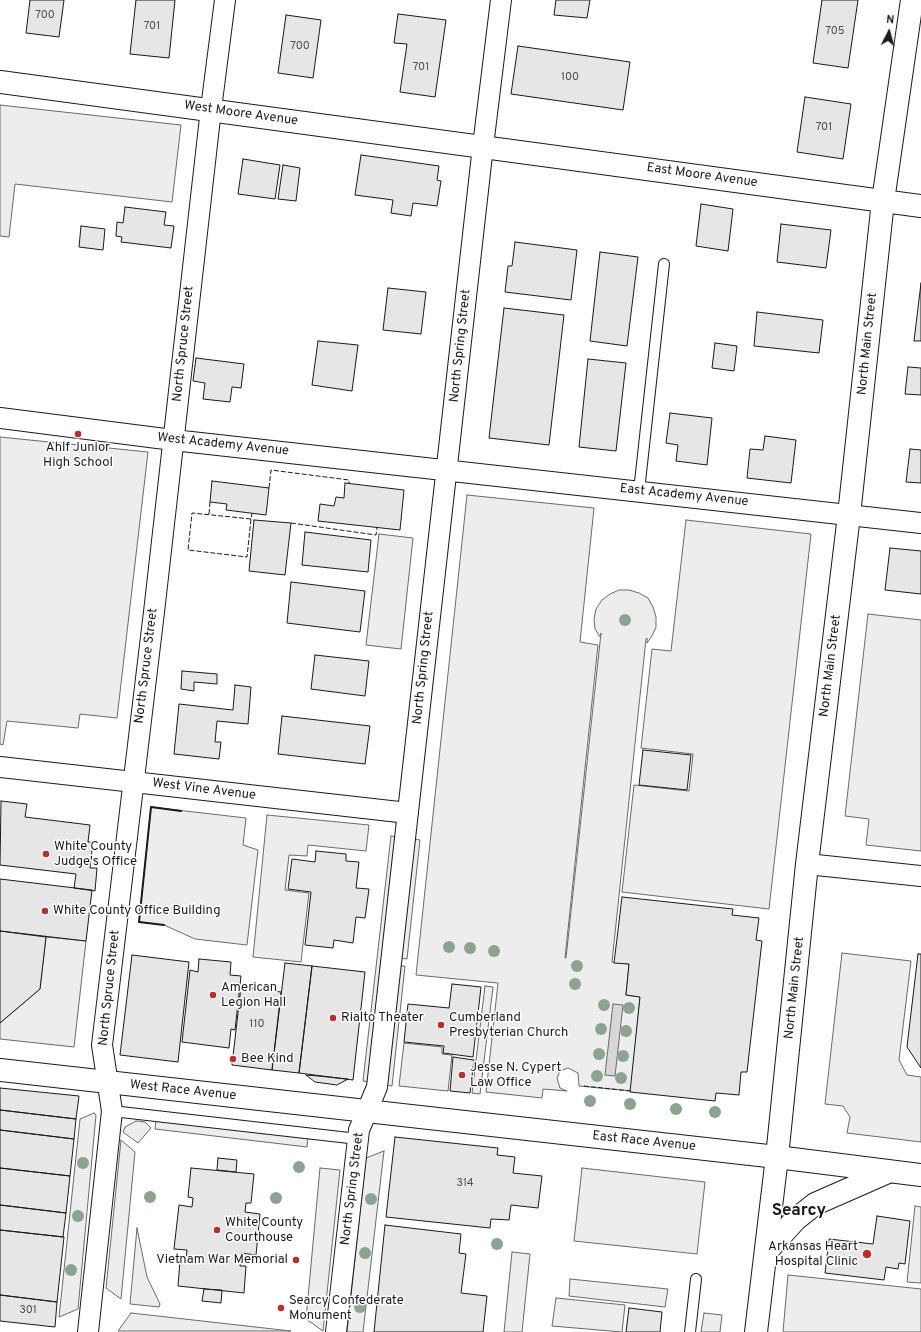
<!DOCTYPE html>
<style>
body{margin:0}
#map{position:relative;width:921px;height:1332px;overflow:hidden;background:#fff;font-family:Overpass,sans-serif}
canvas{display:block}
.north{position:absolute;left:869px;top:12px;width:40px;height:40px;-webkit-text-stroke:3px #fff;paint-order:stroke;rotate:6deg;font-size:11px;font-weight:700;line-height:16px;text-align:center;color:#1a1a1a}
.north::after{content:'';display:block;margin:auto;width:14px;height:18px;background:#1a1a1a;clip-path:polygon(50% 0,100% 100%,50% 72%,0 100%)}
</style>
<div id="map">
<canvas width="921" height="1332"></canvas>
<div class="north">N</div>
</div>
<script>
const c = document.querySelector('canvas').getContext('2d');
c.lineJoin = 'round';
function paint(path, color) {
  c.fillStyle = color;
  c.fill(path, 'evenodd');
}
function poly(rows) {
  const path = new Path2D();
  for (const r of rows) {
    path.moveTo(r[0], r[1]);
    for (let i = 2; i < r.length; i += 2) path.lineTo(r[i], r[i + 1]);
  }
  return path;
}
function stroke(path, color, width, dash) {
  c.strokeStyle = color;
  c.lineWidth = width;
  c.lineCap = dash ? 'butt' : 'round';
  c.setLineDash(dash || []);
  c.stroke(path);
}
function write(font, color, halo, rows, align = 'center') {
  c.font = font + ' Overpass,sans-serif';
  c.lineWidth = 3;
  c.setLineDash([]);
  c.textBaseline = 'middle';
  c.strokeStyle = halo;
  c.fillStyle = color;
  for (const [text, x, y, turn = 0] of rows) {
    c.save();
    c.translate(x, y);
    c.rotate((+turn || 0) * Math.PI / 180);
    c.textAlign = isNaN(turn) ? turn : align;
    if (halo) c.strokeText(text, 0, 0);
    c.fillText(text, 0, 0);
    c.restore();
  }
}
const built = poly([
 [0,105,181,125,172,202,15,184,9,237,0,236,0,105],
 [0,437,148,452,117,718,80,714,78,728,7,721,3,745,0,744,0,437],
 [467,495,594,508,580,642,598,645,565,958,566,958,601,633,600,637,595,629,594,619,596,609,602,600,610,594,619,590,629,590,639,593,648,598,653,607,656,617,656,627,652,636,647,643,647,638,646,639,612,962,629,964,626,995,640,997,631,1091,579,1086,578,1073,568,1068,560,1071,557,1078,560,1088,567,1091,543,1089,542,1098,486,1092,498,983,416,975,467,495],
 [686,520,811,534,769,909,622,892,634,785,689,791,693,754,641,748,652,649,671,651,686,520],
 [379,534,413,538,401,649,366,645,379,534],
 [868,614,921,620,921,851,866,845,869,819,845,816,868,614],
 [151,807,246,818,243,845,258,850,247,945,195,939,164,925,139,922,151,807],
 [267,815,369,825,366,851,308,845,307,856,289,855,285,890,309,893,301,962,253,957,267,815],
 [391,836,398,837,370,1082,363,1081,391,836],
 [414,839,420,840,407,959,400,958,414,839],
 [46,937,86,941,74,1047,0,1039,0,1023,40,989,46,937],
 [842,953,911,961,899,1060,907,1075,921,1077,921,1142,847,1133,850,1117,843,1106,825,1104,842,953],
 [399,966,405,966,392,1086,385,1085,399,966],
 [485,986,493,987,480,1094,472,1093,485,986],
 [404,1043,442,1047,442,1054,452,1055,448,1091,399,1086,404,1043],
 [94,1113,96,1115,78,1309,59,1317,80,1119,94,1113],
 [156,1120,308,1137,307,1147,155,1129,156,1120],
 [136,1121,145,1122,151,1128,138,1143,123,1132,125,1127,136,1121],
 [121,1140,135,1152,121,1299,106,1288,121,1140],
 [384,1151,363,1332,347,1332,366,1158,384,1151],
 [320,1168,340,1170,323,1331,306,1319,320,1168],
 [582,1168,705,1182,697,1254,574,1241,582,1168],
 [915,1206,921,1207,921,1283,907,1282,915,1206],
 [137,1228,147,1277,160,1304,159,1307,130,1304,137,1228],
 [512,1252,530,1254,522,1332,504,1332,512,1252],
 [788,1275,921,1289,921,1332,783,1332,788,1275],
 [570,1279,668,1289,665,1307,569,1296,570,1279],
 [556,1298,625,1305,622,1332,552,1326,556,1298],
 [131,1313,291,1331,118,1331,131,1313],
 [704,1313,722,1315,720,1332,701,1332,704,1313]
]);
paint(built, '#ededed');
stroke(built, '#6a6a6a', 1);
const water = poly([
 [613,1004,623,1005,615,1076,605,1075,613,1004]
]);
paint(water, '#d7d7d7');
stroke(water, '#6a6a6a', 1);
const building = poly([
 [30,0,64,0,59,37,26,33,30,0],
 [136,0,175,0,169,58,130,54,136,0],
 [556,0,590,0,587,18,554,15,556,0],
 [822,0,858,0,848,68,813,63,822,0],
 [398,14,446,20,435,97,400,92,407,44,394,43,398,14],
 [286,15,321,20,313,78,278,73,286,15],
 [518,46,630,62,623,110,511,94,518,46],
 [805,97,851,104,843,159,797,152,805,97],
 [361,155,439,166,437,180,441,181,437,206,413,203,411,216,391,213,393,200,355,195,361,155],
 [243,159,280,165,275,199,238,194,243,159],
 [283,165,300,168,296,201,278,199,283,165],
 [701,204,733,209,728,251,696,246,701,204],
 [125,207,166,212,164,225,174,226,171,248,121,242,122,237,116,236,117,222,123,223,125,207],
 [781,224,831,230,826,268,777,262,781,224],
 [81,226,105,229,103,250,79,247,81,226],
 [515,242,577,250,571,300,505,292,508,266,512,266,515,242],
 [600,252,638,257,627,346,590,341,600,252],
 [921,283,921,341,914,341,921,283],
 [388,288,426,292,421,334,383,330,388,288],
 [504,308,564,315,549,445,489,438,504,308],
 [757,312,823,320,819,353,754,346,757,312],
 [318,341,358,345,352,391,312,385,318,341],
 [715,343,737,346,734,371,712,368,715,343],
 [196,358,244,364,241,388,232,387,230,402,203,399,205,383,193,381,196,358],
 [588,359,626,363,616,451,579,447,588,359],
 [908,367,921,368,921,395,905,394,908,367],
 [670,413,712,418,707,465,676,461,678,445,666,443,670,413],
 [765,436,796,440,791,483,747,478,750,449,763,450,765,436],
 [910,449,921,450,921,483,906,482,910,449],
 [212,481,269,488,266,515,226,510,227,504,210,502,212,481],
 [345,483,404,490,400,530,318,521,320,504,334,506,336,497,344,498,345,483],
 [254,520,291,523,285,575,249,571,254,520],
 [305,532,371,540,368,572,302,565,305,532],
 [890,548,921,551,921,594,885,590,890,548],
 [291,582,365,591,360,632,287,623,291,582],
 [315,655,369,661,365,696,311,689,315,655],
 [182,671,217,674,217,684,194,682,194,691,181,689,182,671],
 [235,685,251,687,248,724,217,721,215,742,221,742,219,759,174,754,179,704,233,710,235,685],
 [282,716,370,726,365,764,278,754,282,716],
 [643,750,691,755,687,790,639,785,643,750],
 [1,801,27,804,25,817,90,825,88,842,93,842,90,868,97,868,95,891,74,888,76,874,0,865,1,801],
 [316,851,346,854,346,861,359,862,356,888,369,889,365,918,356,917,353,943,334,940,333,948,305,945,311,892,288,889,292,859,315,862,316,851],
 [0,879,92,890,86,941,0,931,0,879],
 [622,897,733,909,732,915,759,918,756,940,762,941,747,1072,741,1072,739,1095,716,1093,715,1101,630,1092,640,997,626,995,629,964,614,963,622,897],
 [0,931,46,937,40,989,0,1023,0,931],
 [918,954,921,954,921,1068,907,1047,918,954],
 [132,955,189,962,178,1062,120,1055,132,955],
 [199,959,231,962,230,975,241,976,235,1030,231,1029,229,1048,182,1042,190,970,198,972,199,959],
 [285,963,312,966,299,1073,272,1070,285,963],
 [312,966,365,972,353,1080,299,1073,312,966],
 [452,984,481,987,473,1057,443,1053,444,1046,404,1042,408,1004,449,1008,452,984],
 [241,987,281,992,272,1070,232,1065,241,987],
 [453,1057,474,1060,470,1093,450,1091,453,1057],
 [306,1075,318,1076,348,1079,337,1085,315,1082,306,1075],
 [0,1088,79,1096,76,1119,0,1110,0,1088],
 [0,1110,76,1119,74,1139,0,1130,0,1110],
 [0,1130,74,1139,70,1176,0,1168,0,1130],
 [395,1137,498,1148,497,1155,515,1157,513,1173,542,1176,538,1208,511,1205,509,1220,491,1219,490,1228,386,1217,395,1137],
 [218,1158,237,1160,236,1172,217,1170,218,1158],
 [0,1168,70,1176,66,1213,0,1205,0,1168],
 [191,1168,254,1174,251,1203,246,1203,245,1212,260,1214,256,1255,241,1253,240,1266,246,1266,244,1293,178,1286,180,1261,186,1261,187,1250,174,1249,179,1205,192,1207,193,1198,188,1197,191,1168],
 [0,1205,66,1213,63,1237,0,1230,0,1205],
 [877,1216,910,1221,905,1264,899,1263,898,1269,886,1267,884,1280,825,1273,829,1239,873,1244,877,1216],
 [385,1225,461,1234,459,1253,466,1254,461,1293,487,1296,483,1332,374,1332,385,1225],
 [0,1230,64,1237,57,1302,0,1295,0,1230],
 [204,1289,222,1290,221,1303,202,1301,204,1289],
 [0,1295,57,1302,55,1327,0,1321,0,1295],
 [629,1308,662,1312,660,1332,626,1332,629,1308]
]);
paint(building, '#e6e6e6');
stroke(building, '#1a1a1a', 1);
const service = poly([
 [639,491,664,264],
 [112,1111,358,1139],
 [690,1332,696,1279]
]);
const minor = poly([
 [0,418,173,440,921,523],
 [0,767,408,813],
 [807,864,921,876],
 [88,1332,112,1111,102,1045,154,612,211,109,225,0],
 [336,1332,359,1130,377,1087,483,146,501,0]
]);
const tertiary = poly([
 [0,82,921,206],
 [777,1157,807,864,849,515,883,201,912,0]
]);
const secondary = poly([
 [0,1070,777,1157]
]);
const primary = poly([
 [766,1252,795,1220,815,1204,888,1172],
 [756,1332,777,1157,921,1175]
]);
stroke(service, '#1a1a1a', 12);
stroke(minor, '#1a1a1a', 22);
stroke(tertiary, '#1a1a1a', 24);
stroke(secondary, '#1a1a1a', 24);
stroke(primary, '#1a1a1a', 24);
stroke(service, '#fff', 10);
stroke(minor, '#fff', 20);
stroke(tertiary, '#fff', 22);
stroke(secondary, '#fff', 22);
stroke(primary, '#fff', 22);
stroke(poly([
 [269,488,271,470,349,480,349,484],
 [209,514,210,502],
 [251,519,192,513,188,550,247,557,251,519,252,513],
 [291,523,376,535,377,528],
 [584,1086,631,1091]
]), '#1a1a1a', 1, [5, 2]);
stroke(poly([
 [164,925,139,922,151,807,181,811]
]), '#1a1a1a', 2);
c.fillStyle = '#8aa48f';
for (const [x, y] of [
 [625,620],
 [449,947],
 [470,948],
 [494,951],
 [577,966],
 [575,984],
 [604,1005],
 [629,1008],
 [601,1029],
 [626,1031],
 [599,1054],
 [623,1056],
 [597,1076],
 [621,1078],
 [590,1101],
 [630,1104],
 [676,1109],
 [715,1112],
 [83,1163],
 [299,1167],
 [150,1197],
 [276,1198],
 [371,1199],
 [78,1216],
 [497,1244],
 [365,1253],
 [71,1270],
 [360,1307]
]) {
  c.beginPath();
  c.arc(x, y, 6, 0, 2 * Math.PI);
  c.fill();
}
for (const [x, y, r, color] of [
 [78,434,4,"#c62828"],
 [46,854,4,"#c62828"],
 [45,911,4,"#c62828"],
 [213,995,4,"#c62828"],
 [333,1018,4,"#c62828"],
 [441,1025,4,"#c62828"],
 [233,1059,4,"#c62828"],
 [462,1075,4,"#c62828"],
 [217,1230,4,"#c62828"],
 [867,1254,5,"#c62828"],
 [296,1260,4,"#c62828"],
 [281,1308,4,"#c62828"]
]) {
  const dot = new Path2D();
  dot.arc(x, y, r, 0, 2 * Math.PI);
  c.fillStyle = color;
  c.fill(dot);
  stroke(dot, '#fff', 1.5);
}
write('11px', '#4d4d4d', null, [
 ["700",45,16],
 ["701",152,27],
 ["705",835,32],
 ["700",300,47],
 ["701",421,68],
 ["100",570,78],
 ["701",824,128],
 ["110",257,1025],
 ["314",465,1184],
 ["301",28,1311]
]);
write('13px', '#1a1a1a', '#fff', [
 ["West Moore Avenue",241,114,8],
 ["East Moore Avenue",702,176,8],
 ["North Spruce Street",184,344,-84],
 ["North Main Street",868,344,-84],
 ["North Spring Street",461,346,-84],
 ["West Academy Avenue",223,445,6],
 ["East Academy Avenue",684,496,6],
 ["North Spruce Street",147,666,-83],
 ["North Main Street",831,666,-83],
 ["North Spring Street",424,668,-84],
 ["West Vine Avenue",204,790,7],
 ["North Spruce Street",110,988,-84],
 ["North Main Street",795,988,-84],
 ["West Race Avenue",183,1091,6],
 ["East Race Avenue",644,1142,6],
 ["North Spring Street",353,1189,-83]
]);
write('13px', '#1a1a1a', '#fff', [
 ["Ahlf Junior",78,448,"center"],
 ["High School",78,463,"center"],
 ["White County",54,847],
 ["Judge's Office",54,862],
 ["White County Office Building",53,911],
 ["American",221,988],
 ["Legion Hall",221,1003],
 ["Rialto Theater",341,1018],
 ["Cumberland",449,1018],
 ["Presbyterian Church",449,1033],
 ["Bee Kind",241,1059],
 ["Jesse N. Cypert",470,1068],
 ["Law Office",470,1083],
 ["White County",225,1223],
 ["Courthouse",225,1238],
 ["Arkansas Heart",858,1247,"right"],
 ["Hospital Clinic",858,1262,"right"],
 ["Vietnam War Memorial",288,1260,"right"],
 ["Searcy Confederate",289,1301],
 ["Monument",289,1316]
], 'left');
write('bold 17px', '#1a1a1a', '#fff', [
 ["Searcy",799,1212]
]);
</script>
